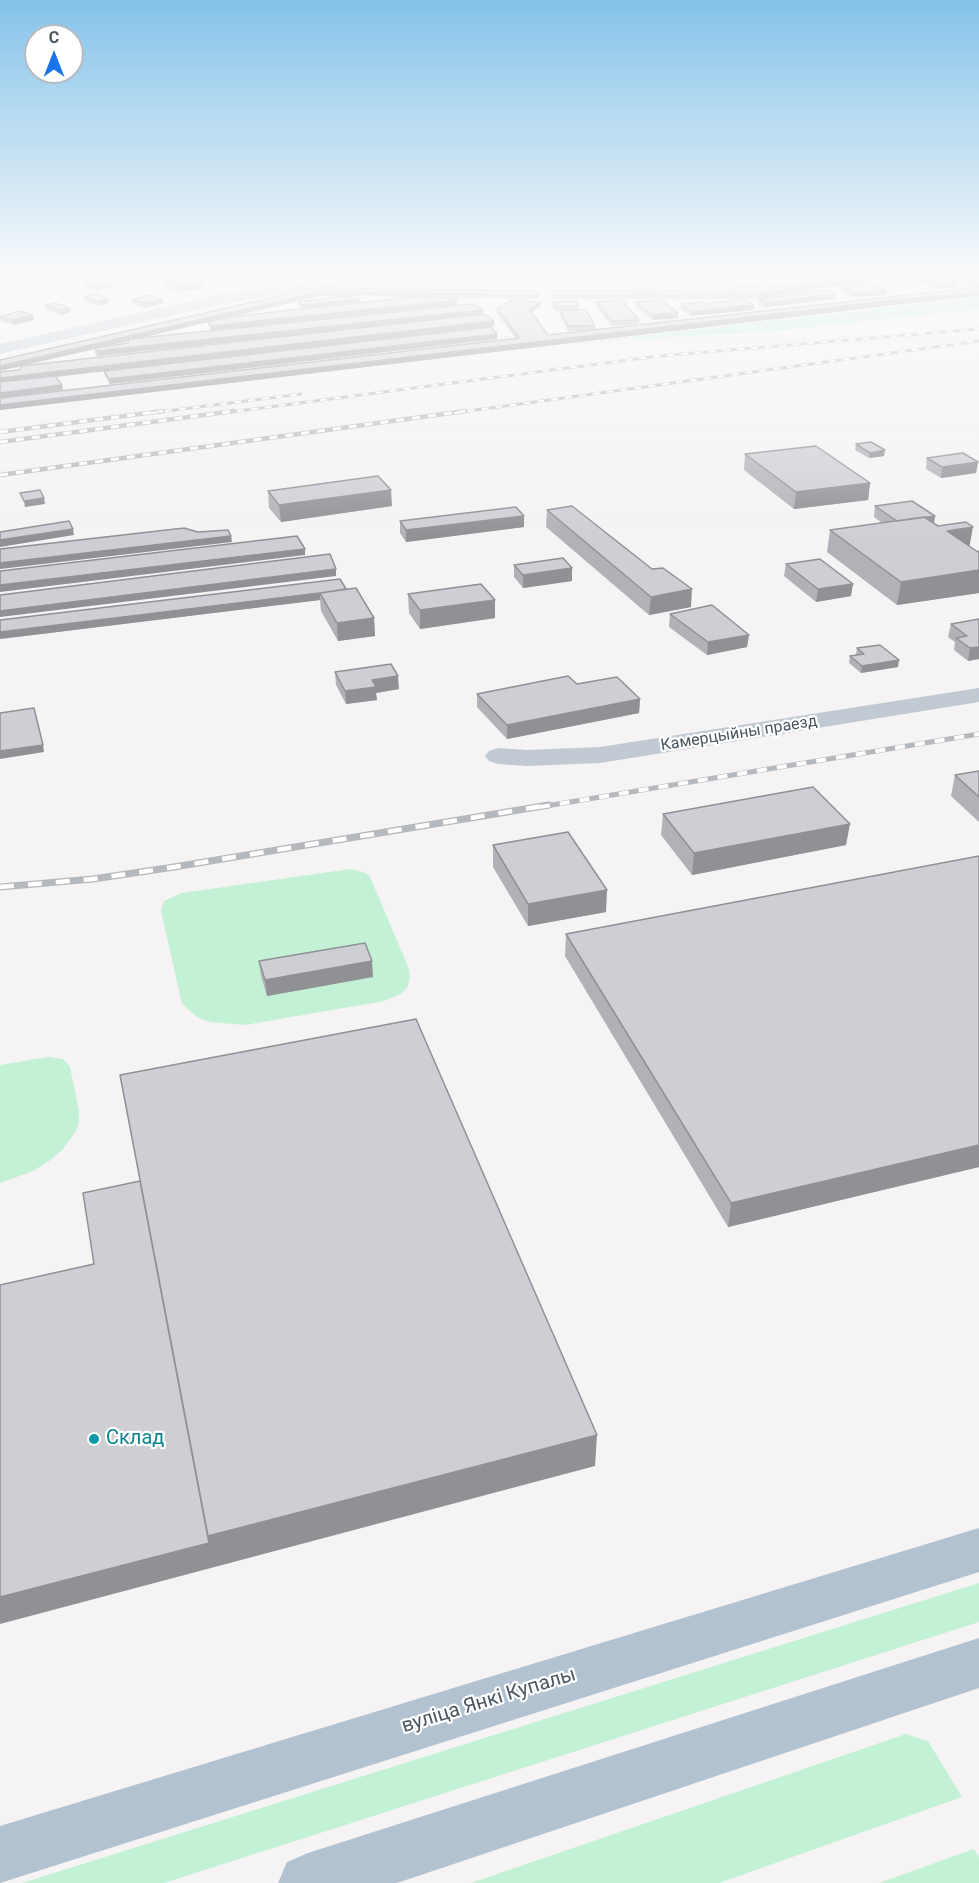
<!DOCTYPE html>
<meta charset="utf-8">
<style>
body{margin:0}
#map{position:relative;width:979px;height:1883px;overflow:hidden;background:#f5f3f3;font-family:Roboto,sans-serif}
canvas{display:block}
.north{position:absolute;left:24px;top:24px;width:60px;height:60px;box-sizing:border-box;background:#fff;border:2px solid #b7bbc0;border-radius:50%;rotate:0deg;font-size:16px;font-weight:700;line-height:24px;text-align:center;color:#4a5661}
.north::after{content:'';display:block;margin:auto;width:21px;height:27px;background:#1a73e8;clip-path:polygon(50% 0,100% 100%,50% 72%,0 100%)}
</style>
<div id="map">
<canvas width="979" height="1883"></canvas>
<div class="north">С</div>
</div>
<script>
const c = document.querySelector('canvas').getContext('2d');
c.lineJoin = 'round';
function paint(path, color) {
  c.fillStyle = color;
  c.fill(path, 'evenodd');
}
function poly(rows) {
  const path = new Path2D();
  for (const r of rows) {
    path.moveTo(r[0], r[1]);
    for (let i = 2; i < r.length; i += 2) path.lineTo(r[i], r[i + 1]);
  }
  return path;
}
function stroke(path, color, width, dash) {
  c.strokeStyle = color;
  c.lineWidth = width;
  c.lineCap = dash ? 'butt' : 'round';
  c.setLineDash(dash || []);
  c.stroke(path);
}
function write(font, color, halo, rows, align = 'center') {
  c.font = font + ' Roboto,sans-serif';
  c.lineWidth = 4.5;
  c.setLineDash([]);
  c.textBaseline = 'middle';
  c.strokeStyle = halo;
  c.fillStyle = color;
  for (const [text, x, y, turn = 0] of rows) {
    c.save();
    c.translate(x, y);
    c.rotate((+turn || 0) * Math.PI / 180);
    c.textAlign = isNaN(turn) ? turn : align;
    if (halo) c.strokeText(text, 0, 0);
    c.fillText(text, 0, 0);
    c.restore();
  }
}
paint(poly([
 [324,275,444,275,341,281,321,278],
 [979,297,979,309,766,332,599,341],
 [351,869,366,873,370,877,409,969,410,978,408,986,402,993,384,1001,245,1025,210,1022,197,1017,182,1004,161,911,164,901,182,893],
 [48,1057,63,1059,70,1067,79,1111,79,1121,76,1131,62,1150,49,1161,33,1171,0,1183,0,1065],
 [979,1583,979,1622,164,1883,22,1883],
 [906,1734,928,1741,962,1797,719,1883,471,1883],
 [974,1849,979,1857,979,1883,879,1883]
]), '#c3f1d5');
paint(poly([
 [307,275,319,275,318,280,323,286,321,289,311,289,304,280,307,275],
 [979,688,979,702,600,763,527,766,498,764,489,761,485,756,489,751,498,748,527,750,600,747,979,688]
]), '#c1cad2');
paint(poly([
 [744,275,795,275,788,279,650,289,443,285,316,290,222,304,0,354,0,344,222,294,316,282,443,277,650,281,744,275]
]), '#c1cbd6');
paint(poly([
 [979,1528,979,1572,0,1883,0,1826,979,1528],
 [979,1638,979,1688,397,1883,278,1883,287,1862,308,1853,979,1638]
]), '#b3c2d1');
const railFar3 = poly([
 [151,413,301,394],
 [223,413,659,356,979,329],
 [454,413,979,341]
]);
const railFar2 = poly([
 [0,432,163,411],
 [0,442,234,411],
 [0,475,465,411]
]);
const railFar1 = poly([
 [540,807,979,734]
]);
const rail = poly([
 [0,887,93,879,174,867,549,805]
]);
stroke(railFar3, '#b5b8bd', 3);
stroke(railFar2, '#b5b8bd', 4.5);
stroke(railFar1, '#b5b8bd', 5);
stroke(rail, '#b5b8bd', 7);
stroke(railFar3, '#fff', 2, [7]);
stroke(railFar2, '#fff', 3, [8]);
stroke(railFar1, '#fff', 4, [10]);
stroke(rail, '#fff', 4.5, [14]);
paint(poly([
 [182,275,194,275,192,275,203,279,204,287,179,293,163,288,162,280],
 [585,275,609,275,596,278],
 [637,275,679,275,679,276,671,278,661,276,652,278],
 [850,275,897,275,760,299,552,299,552,291,729,291,730,287,773,288],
 [909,275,941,275,959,282,958,287,936,289,909,278],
 [947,275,979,275,979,286,973,286],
 [84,284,114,286,96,291,85,288],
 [841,286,887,295,852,297,840,291],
 [314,288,539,295,539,299,457,298,457,305,252,327,483,310,483,314,494,326,56,377,62,385,63,390,20,370,21,366],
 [319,296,341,296,298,302,299,306,302,309,235,316],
 [347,296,411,297,360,303,360,299],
 [213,321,208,322,209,327,212,331,139,338],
 [409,322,21,366,95,349,95,353,97,356],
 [129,341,128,343,103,347],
 [836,294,835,299,765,307,759,305,759,300],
 [83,297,109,303,98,306,84,301],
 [132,300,163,303,144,308,132,304],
 [552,302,579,306,578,310,595,326,595,329,886,306,0,410,0,398,516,338,497,314,497,309,540,307,531,312,548,335,584,331,568,331,560,315,560,311,556,312,552,307],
 [596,302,639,320,639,324,612,326,596,306],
 [636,302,678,313,678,318,653,320,635,307],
 [681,304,706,304,753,310,691,316,681,309],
 [45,305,71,312,60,315,46,310],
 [33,315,34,320,14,325,0,321,0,316],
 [497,334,497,339,110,384,105,376,104,371],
 [856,444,884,456,869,458,855,450],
 [745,454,870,483,868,500,794,509,744,470],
 [927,458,978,462,976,473,941,478,926,469],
 [268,491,392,506,281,522,269,508],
 [875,506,935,516,934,523,978,552,979,551,979,593,897,605,827,552,830,530,882,523,874,517],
 [547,510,691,607,649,615,546,527],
 [400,521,524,527,406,542,400,533],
 [786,564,851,596,816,602,784,576],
 [514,565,572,568,572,581,523,588,514,577],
 [346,589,374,618,375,636,338,641,321,611,320,600,0,639],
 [408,594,495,600,495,618,420,629,409,613],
 [670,614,747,647,707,655,669,627],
 [979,619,979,659,968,661,954,650,955,642,948,637,951,624],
 [857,648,898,667,861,673,849,663,850,656,856,655],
 [335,672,399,689,376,693,377,700,346,704,336,685],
 [577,684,640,699,639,713,507,739,477,707,477,694],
 [979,771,979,822,951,796,955,775],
 [663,814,846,845,692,875,661,835],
 [493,845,606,912,528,926,493,867],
 [979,856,979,1167,728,1227,565,956,566,934],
 [259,961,373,977,267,996,261,976]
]), '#b0b2b7');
paint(poly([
 [596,275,609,275,596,278],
 [652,275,661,275,661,276,652,278],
 [671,275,679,275,679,276,671,278],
 [872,275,897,275,760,299,760,294],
 [203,279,204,287,179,293,178,284],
 [113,282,114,286,96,291,96,286],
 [959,282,958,287,936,289,936,285],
 [974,282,979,282,979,286,973,286],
 [887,291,887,295,852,297,853,293],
 [319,292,319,296,0,371,0,366],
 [979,292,979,296,886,306,0,410,0,405,886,301],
 [836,294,835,299,765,307,765,303],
 [108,299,109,303,98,306,97,301],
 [162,299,163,303,144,308,144,303],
 [360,299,360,303,302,309,302,305],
 [457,300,457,305,212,331,211,326],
 [541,303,540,307,529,313,529,309],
 [754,305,753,310,691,316,691,312],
 [70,308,71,312,60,315,60,310],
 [483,310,483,315,97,356,97,351],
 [678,313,678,318,653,320,653,315],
 [33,315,34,320,14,325,13,320],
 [494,321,494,326,0,383,0,378],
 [497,334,497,339,110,384,109,379],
 [62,385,63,390,0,398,0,393],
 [885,450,884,456,869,458,870,453],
 [978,462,976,473,941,478,942,467],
 [870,483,868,500,794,509,796,492],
 [391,490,392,506,281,522,279,505],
 [44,498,45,504,25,507,24,501],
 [524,516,524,527,406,542,406,530],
 [935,516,933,528,898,521],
 [973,527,969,549,947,531],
 [73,529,74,535,0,547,0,540],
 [231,536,232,542,0,569,0,563],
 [305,549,305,555,0,592,0,585],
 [572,568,572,581,523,588,523,575],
 [336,569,336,576,0,617,0,611],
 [979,570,979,593,897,605,901,582],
 [853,584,851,596,816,602,818,589],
 [692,589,691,607,649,615,651,597],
 [320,593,320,600,0,639,0,632],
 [495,600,495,618,420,629,420,610],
 [374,618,375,636,338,641,337,623],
 [749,635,747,647,707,655,708,642],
 [979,647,979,659,968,661,970,648],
 [899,660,898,667,861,673,862,666],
 [398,676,399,689,376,693,377,700,346,704,345,691,372,680],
 [640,699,639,713,507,739,507,725],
 [43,745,44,752,0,759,0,751],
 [850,824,846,845,692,875,694,853],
 [607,890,606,912,528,926,528,904],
 [372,961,373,977,267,996,265,980],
 [979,1145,979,1167,728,1227,731,1203],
 [597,1435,595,1466,0,1624,0,1597,208,1536]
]), '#909195');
const building = poly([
 [183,275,190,275,203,279,178,284,162,280,183,275],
 [850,275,872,275,760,294,552,295,552,291,734,291,730,287,767,284,773,288,850,275],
 [913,275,941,275,959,282,936,285,913,275],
 [957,275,979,275,979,282,974,282,957,275],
 [102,279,113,282,96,286,84,284,102,279],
 [868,282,887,291,853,293,841,286,868,282],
 [979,287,979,292,886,301,0,405,0,398,519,338,497,309,514,299,541,303,529,309,548,335,979,287],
 [314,288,537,291,539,295,319,292,0,366,0,360,314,288],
 [826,290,836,294,765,303,759,300,826,290],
 [94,294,108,299,97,301,83,297,94,294],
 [150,295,162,299,144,303,132,300,150,295],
 [344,296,360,299,302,305,298,302,344,296],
 [412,297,457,298,457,300,211,326,208,322,228,317,412,297],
 [743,299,754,305,691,312,681,304,701,302,706,304,743,299],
 [622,300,639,320,612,321,596,302,622,300],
 [661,300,678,313,653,315,636,302,661,300],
 [575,301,579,306,556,307,552,302,575,301],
 [55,303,70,308,60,310,45,305,55,303],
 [473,304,483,310,97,351,95,348,128,343,129,339,473,304],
 [560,310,586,310,595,326,568,326,560,310],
 [19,311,33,315,13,320,0,317,19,311],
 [484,314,494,321,0,378,0,372,20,370,21,366,484,314],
 [491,327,497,334,109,379,104,371,491,327],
 [55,376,62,385,0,393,0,382,55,376],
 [871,442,885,450,870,453,856,444,871,442],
 [816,446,870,483,796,492,745,454,816,446],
 [963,453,978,462,942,467,927,458,963,453],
 [378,476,391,490,279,505,268,491,378,476],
 [40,490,44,498,24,501,20,493,40,490],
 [912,501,935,516,897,521,875,506,912,501],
 [572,506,652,569,663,568,692,589,651,597,547,510,572,506],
 [516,507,524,516,406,530,400,521,516,507],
 [924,517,938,526,966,522,973,527,947,531,978,552,979,551,979,570,901,582,830,530,924,517],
 [69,521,73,529,0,540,0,532,69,521],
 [184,528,198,532,228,530,231,536,0,563,0,549,184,528],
 [297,536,305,549,0,585,0,571,297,536],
 [330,554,336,569,0,611,0,595,330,554],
 [563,558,572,568,523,575,514,565,563,558],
 [820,559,853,584,818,589,786,564,820,559],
 [340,579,346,589,320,593,0,632,0,620,340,579],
 [481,584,495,600,420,610,408,594,481,584],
 [356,588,374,618,337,623,320,593,356,588],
 [712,605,749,635,708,642,670,614,712,605],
 [979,619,979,647,970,648,956,638,967,636,951,624,979,619],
 [880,645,899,660,862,666,850,656,864,654,857,648,880,645],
 [391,664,398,676,372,680,376,687,345,691,335,672,391,664],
 [568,676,577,684,617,677,640,699,507,725,477,694,568,676],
 [34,708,43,745,0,751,0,713,34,708],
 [979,771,979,797,955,775,979,771],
 [813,787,850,824,694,853,663,814,813,787],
 [568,832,607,890,528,904,493,845,568,832],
 [979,856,979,1145,731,1203,566,934,979,856],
 [365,943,372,961,265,980,259,961,365,943],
 [416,1019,597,1435,208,1536,120,1075,416,1019],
 [140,1181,209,1543,0,1597,0,1285,94,1264,83,1193,140,1181]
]);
paint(building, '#cdcfd5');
stroke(building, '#909195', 1.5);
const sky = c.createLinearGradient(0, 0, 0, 539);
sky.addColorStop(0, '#85c3ea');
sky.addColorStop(0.51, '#fafafa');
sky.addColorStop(1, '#fafafa00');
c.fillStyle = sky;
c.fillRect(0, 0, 979, 539);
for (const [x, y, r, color] of [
 [94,1439,6,"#0f9aa8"]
]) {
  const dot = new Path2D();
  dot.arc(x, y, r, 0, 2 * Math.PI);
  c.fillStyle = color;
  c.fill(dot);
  stroke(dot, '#fff', 2);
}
write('16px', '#4a5661', '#fff', [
 ["Камерцыйны праезд",739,734,-9]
]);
write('20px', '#0d838f', '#fff', [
 ["Склад",106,1439]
], 'left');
write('20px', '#4a5661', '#fff', [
 ["вуліца Янкі Купалы",489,1701,-17]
]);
</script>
